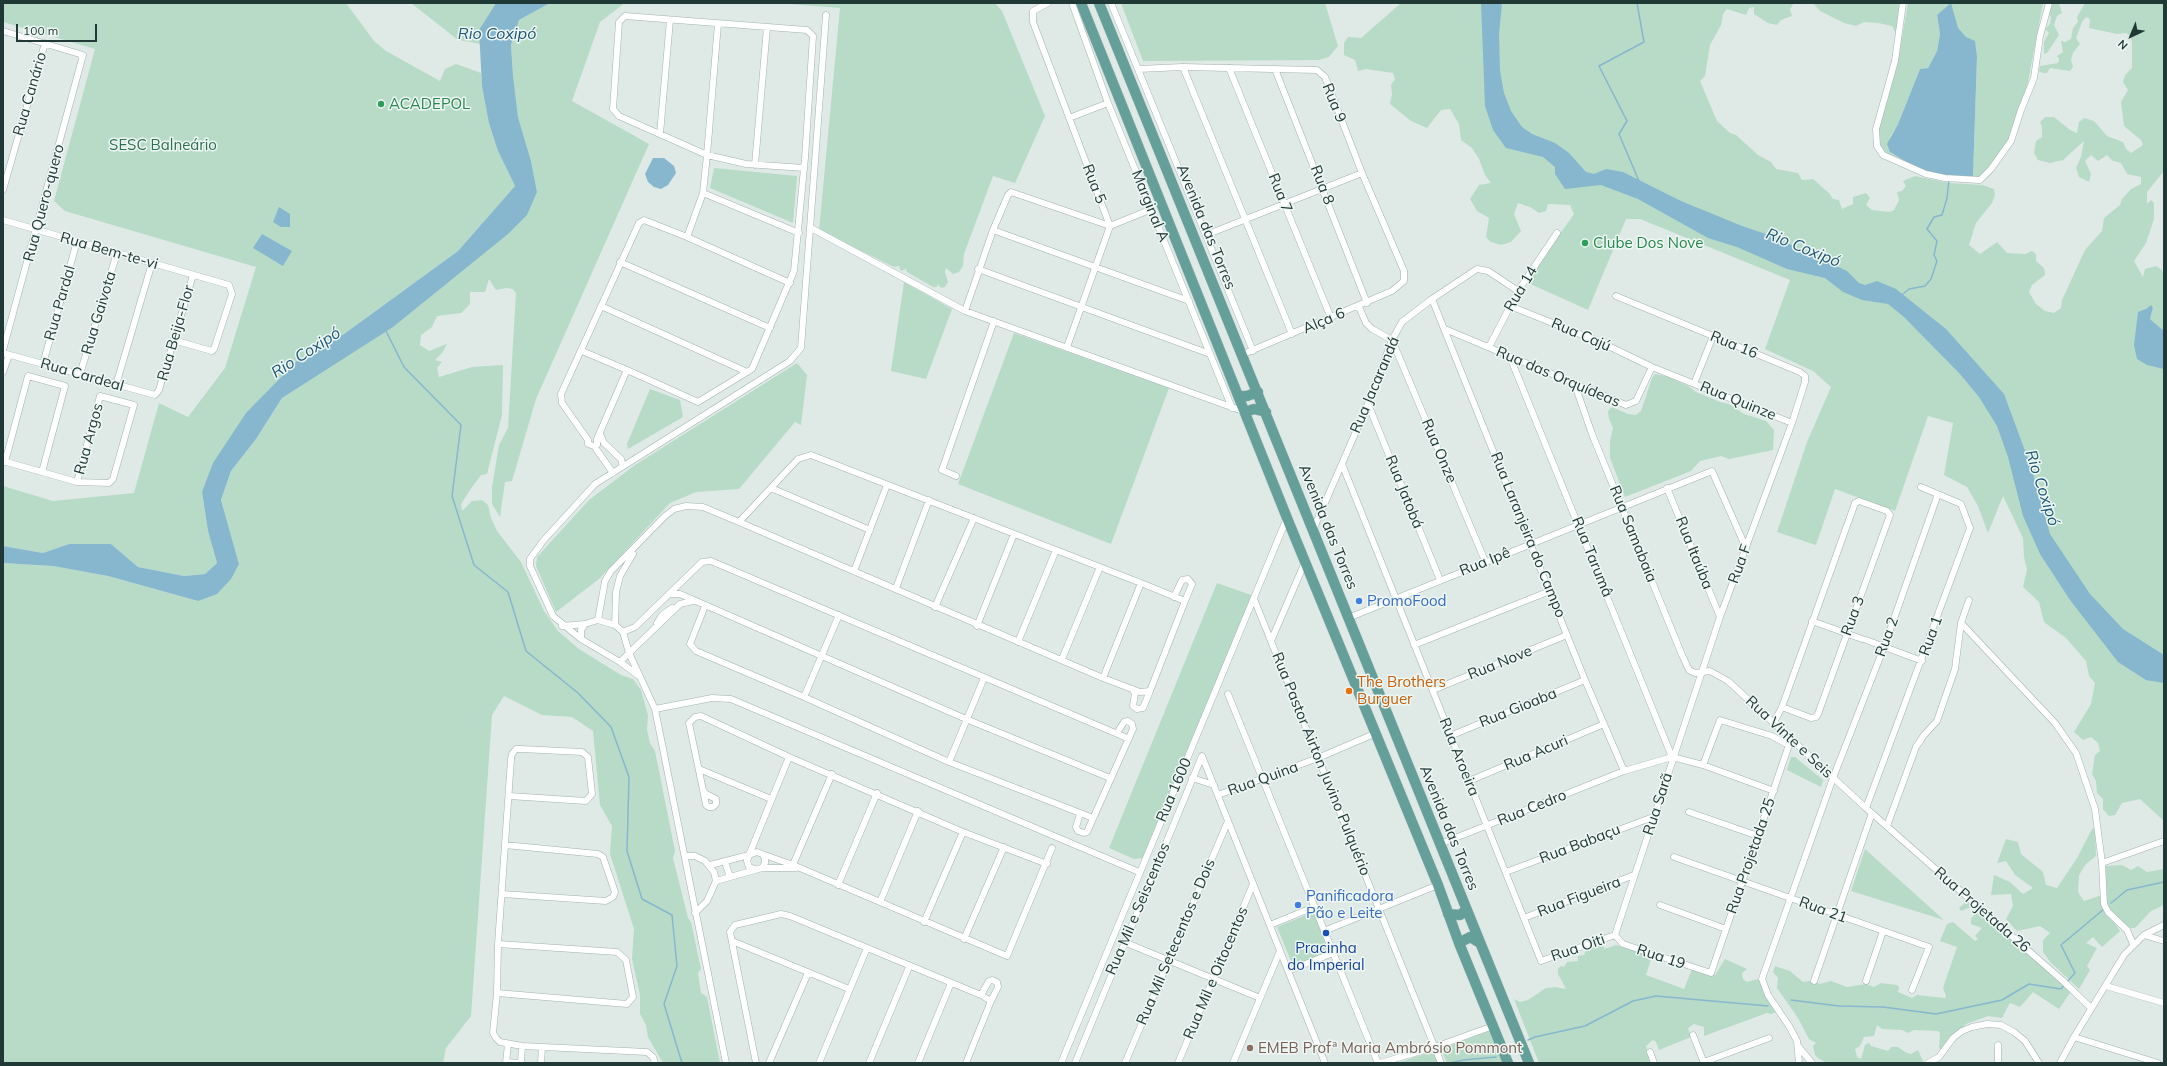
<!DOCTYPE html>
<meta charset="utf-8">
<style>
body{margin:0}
#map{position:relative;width:2167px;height:1066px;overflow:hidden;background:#dfeae7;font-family:Mulish,sans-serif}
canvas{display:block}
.frame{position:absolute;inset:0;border:4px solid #203937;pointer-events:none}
.north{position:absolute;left:2111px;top:16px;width:40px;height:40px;-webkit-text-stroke:3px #eff7f4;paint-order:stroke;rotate:224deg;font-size:11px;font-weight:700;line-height:16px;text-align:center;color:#203937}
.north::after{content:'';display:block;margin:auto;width:14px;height:18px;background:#203937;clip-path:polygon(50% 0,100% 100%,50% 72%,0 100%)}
.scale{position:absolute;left:16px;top:24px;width:81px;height:18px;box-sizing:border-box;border:2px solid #203937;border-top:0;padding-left:5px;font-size:12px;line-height:14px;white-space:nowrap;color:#203937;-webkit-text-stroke:3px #eff7f4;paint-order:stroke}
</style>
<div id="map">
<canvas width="2167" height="1066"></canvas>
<div class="frame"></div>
<div class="north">N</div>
<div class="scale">100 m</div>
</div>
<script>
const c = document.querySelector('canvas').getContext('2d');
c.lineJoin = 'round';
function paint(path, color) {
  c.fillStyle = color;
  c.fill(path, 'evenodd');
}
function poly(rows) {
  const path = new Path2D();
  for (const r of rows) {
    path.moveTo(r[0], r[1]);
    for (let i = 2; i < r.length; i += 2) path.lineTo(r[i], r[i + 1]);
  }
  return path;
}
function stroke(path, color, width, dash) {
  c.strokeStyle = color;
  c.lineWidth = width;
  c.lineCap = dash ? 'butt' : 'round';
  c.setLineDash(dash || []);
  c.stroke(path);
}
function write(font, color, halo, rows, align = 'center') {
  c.font = font + ' Mulish,sans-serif';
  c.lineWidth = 3;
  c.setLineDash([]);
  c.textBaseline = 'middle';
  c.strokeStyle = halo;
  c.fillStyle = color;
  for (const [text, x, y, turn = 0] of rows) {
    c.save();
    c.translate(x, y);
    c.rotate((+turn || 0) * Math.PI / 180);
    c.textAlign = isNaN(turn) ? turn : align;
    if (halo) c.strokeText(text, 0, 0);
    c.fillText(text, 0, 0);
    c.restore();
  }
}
paint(poly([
 [3,3,346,3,374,41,386,51,440,81,445,69,456,64,481,73,482,86,498,151,515,186,458,251,344,334,297,361,202,492,208,531,217,563,205,574,184,576,138,567,111,544,69,544,43,553,3,546,3,486,53,501,134,493,159,403,188,417,225,368,256,267,65,211,54,201,95,49,3,22],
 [411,3,496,3,479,30,481,44,458,40],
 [550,3,625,3,600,22,572,101,649,144,536,399,512,481,505,482,500,517,492,504,492,487,499,445,508,428,516,293,513,289,506,288,496,290,489,279,485,292,470,292,470,304,461,313,437,316,432,327,421,335,420,345,429,351,447,344,442,353,435,360,442,362,437,368,439,377,472,367,503,365,502,415,487,474,481,475,470,490,461,504,462,511,472,501,482,500,488,505,491,518,497,531,521,562,544,611,558,631,579,649,621,675,633,679,641,690,648,715,647,730,650,743,655,751,675,851,673,858,688,918,691,922,701,969,698,973,701,993,707,997,720,1063,663,1063,648,1037,646,1025,640,1014,640,995,632,959,634,929,610,854,612,826,600,805,593,731,572,717,542,715,504,696,492,715,471,1016,446,1048,443,1063,3,1063,3,563,53,566,108,576,198,601,239,564,221,500,231,471,256,439,282,398,315,375,537,192,531,161,518,117,513,75,511,45,519,20],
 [776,3,995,3,1002,11,1045,116,1015,183,993,176,964,254,963,266,959,272,953,274,946,268,945,272,948,282,945,287,941,288,938,284,937,287,933,287,907,272,906,269,901,271,899,266,894,267,819,230,840,8],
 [1121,3,1325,3,1338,46,1329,57,1319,60,1143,61],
 [1401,3,1794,3,1790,9,1792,16,1781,20,1777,25,1768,23,1754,14,1754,7,1749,8,1746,15,1727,9,1723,14,1721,25,1710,45,1705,76,1700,81,1717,121,1730,133,1736,135,1758,155,1771,162,1776,169,1798,173,1802,180,1813,179,1829,193,1833,199,1839,200,1842,209,1853,204,1853,197,1866,193,1870,198,1866,205,1872,210,1890,212,1894,210,1899,200,1897,192,1902,191,1906,186,1903,181,1915,176,1949,183,1982,185,1994,189,1995,195,1992,203,1976,223,1969,245,1980,254,1997,242,2007,253,2025,254,2032,251,2036,254,2036,261,2044,268,2045,275,2032,285,2029,292,2036,304,2045,311,2054,313,2061,308,2062,300,2085,250,2102,231,2104,218,2120,205,2122,199,2131,189,2141,184,2141,177,2127,174,2121,163,2113,161,2107,155,2098,161,2091,155,2085,161,2091,174,2089,182,2079,177,2076,168,2081,157,2084,141,2063,160,2050,163,2038,160,2034,153,2036,141,2042,137,2042,127,2040,122,2045,117,2054,117,2070,130,2077,133,2079,122,2084,118,2094,121,2107,136,2123,142,2126,149,2131,153,2143,145,2141,140,2124,126,2121,102,2128,90,2123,82,2125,75,2132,68,2132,42,2130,36,2126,33,2117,34,2089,28,2090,19,2086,17,2082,22,2076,38,2080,44,2073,53,2071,60,2073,67,2070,71,2050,68,2047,73,2043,73,2039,71,2040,66,2058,63,2059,59,2057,56,2063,52,2061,41,2065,42,2071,39,2073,28,2078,22,2077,17,2085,3,2164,3,2164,171,2147,192,2147,204,2151,200,2154,203,2154,219,2146,243,2134,261,2143,277,2145,269,2156,266,2162,270,2164,277,2164,331,2150,319,2153,308,2151,306,2146,309,2164,369,2164,821,2140,799,2122,803,2115,815,2109,816,2103,809,2103,799,2097,793,2096,781,2092,774,2095,755,2100,751,2098,743,2091,737,2083,740,2074,732,2091,704,2095,683,2089,676,2086,661,2066,638,2044,622,2039,602,2023,587,2027,570,2024,557,2023,538,2003,496,1988,533,1978,506,1967,487,1944,475,1953,423,1928,416,1895,511,1835,489,1816,545,1777,532,1807,442,1831,387,1813,371,1765,349,1790,280,1640,219,1626,219,1588,310,1526,282,1574,214,1570,205,1548,204,1546,211,1539,213,1530,207,1518,203,1514,214,1521,231,1511,242,1501,245,1491,242,1486,237,1489,218,1477,211,1470,199,1479,185,1491,183,1485,175,1479,159,1472,148,1461,140,1459,124,1450,109,1441,110,1427,128,1411,121,1390,104,1392,94,1391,85,1395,79,1393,73,1366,69,1358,71,1355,60,1344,55,1344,43,1348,37,1361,38],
 [1813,3,1901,3,1897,31,1896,33,1892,26,1878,23,1864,22,1856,26,1844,23,1820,11],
 [1908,3,2043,3,2026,92,2008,141,1981,178,1969,179,1973,176,1977,57,1959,34,1954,17,1945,11,1937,15,1940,34,1937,51,1928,68,1920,69,1898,124,1890,137,1890,152,1925,173,1887,156,1881,150,1877,132,1897,67],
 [2053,3,2060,3,2059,4,2062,13,2057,16,2054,25,2059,35,2047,53,2044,54,2044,42,2049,33,2045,29,2050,24,2051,18,2049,13],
 [714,168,797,176,793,223,710,188],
 [904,282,952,309,926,379,891,371],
 [1014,333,1169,388,1111,544,958,484],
 [797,363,807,375,801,425,795,422,739,489,696,492,670,503,599,579,556,612,536,566,537,557,589,500,635,465],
 [1655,374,1666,376,1688,386,1696,392,1720,402,1729,404,1744,414,1766,421,1774,430,1773,450,1729,459,1721,456,1700,461,1691,471,1625,497,1610,458,1610,441,1613,428,1609,419,1608,411,1612,407,1628,414,1636,415,1641,411,1652,378],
 [650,389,680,400,683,417,628,449,627,444],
 [1217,583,1254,596,1146,855,1143,858,1134,859,1109,848],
 [1791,757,1795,757,1823,780,1821,787,1787,770],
 [2095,828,2096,856,2086,864,2079,875,2078,892,2084,901,2102,895,2107,910,2104,895,2106,866,2122,865,2131,870,2138,866,2147,872,2164,869,2164,905,2151,911,2135,928,2128,928,2110,916,2120,931,2102,947,2093,937,2086,943,2097,948,2087,966,2090,970,2079,989,2051,963,2043,952,2043,940,2050,933,2040,926,2017,931,2006,919,2013,906,2011,894,1991,895,1994,875,2010,882,2023,894,2033,888,2015,875,2006,861,1997,863,2006,839,2018,842,2021,854,2043,872,2046,885,2057,888,2077,858,2092,829],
 [1865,849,1944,920,1851,891],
 [1969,899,2072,990,2059,1009,2033,992,2020,1007,2010,1003,2002,1018,1988,1016,1966,1024,1941,1050,1939,1048,1940,1033,1938,1031,1914,1030,1908,1033,1902,1030,1882,1029,1877,1025,1874,1036,1864,1037,1860,1046,1855,1049,1857,1057,1861,1059,1865,1045,1869,1043,1871,1046,1888,1051,1891,1047,1898,1047,1905,1052,1911,1054,1918,1050,1923,1061,1922,1063,1827,1063,1818,1058,1815,1055,1813,1046,1816,1043,1809,1039,1798,1018,1777,988,1778,978,1773,972,1775,966,1790,971,1803,982,1809,981,1820,984,1831,981,1847,987,1866,984,1874,987,1881,983,1888,984,1897,985,1899,987,1898,992,1912,998,1917,995,1945,998,1946,996,1943,988,1957,947,1940,941,1947,924,1953,922,1975,941,1978,939,1975,936,1982,928,1971,924,1971,919,1974,915,1975,910,1971,907,1961,911,1959,908],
 [1316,911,1332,951,1293,966,1277,927],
 [1602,945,1605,949,1616,945,1652,956,1646,975,1684,989,1692,969,1715,975,1725,959,1747,969,1742,973,1743,979,1747,982,1758,979,1776,1012,1771,1014,1767,1013,1704,1036,1704,1027,1694,1024,1688,1028,1691,1037,1659,1050,1656,1042,1653,1040,1646,1046,1651,1061,1646,1063,1539,1063,1514,999,1520,1002,1528,1000,1546,988,1555,987,1566,989,1558,974,1558,969,1561,966,1564,967,1567,962,1578,961,1578,956,1584,955,1586,950],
 [1489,1031,1503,1063,1447,1063,1441,1049],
 [1433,1051,1438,1063,1397,1063]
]), '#b7dbc7');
paint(poly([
 [496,3,550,3,519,20,511,45,513,75,518,117,531,161,537,192,527,215,508,234,393,327,282,398,256,439,231,471,221,500,239,564,231,579,217,594,198,601,108,576,53,566,3,563,3,546,43,553,69,544,111,544,138,567,184,576,205,574,217,563,208,531,202,492,213,463,246,413,297,361,344,334,458,251,515,186,498,151,489,123,482,86,479,30],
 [1481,3,1502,3,1499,34,1500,71,1504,93,1511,111,1522,127,1532,134,1555,143,1569,153,1586,172,1594,174,1606,169,1623,172,1681,201,1742,226,1772,236,1847,271,1859,283,1865,285,1877,281,1896,289,1946,329,2004,394,2031,467,2050,534,2090,594,2123,629,2164,655,2164,683,2146,680,2118,662,2070,600,2040,554,2023,516,2008,457,1997,426,1979,397,1960,374,1904,317,1888,304,1862,300,1843,292,1825,278,1787,269,1737,247,1708,238,1638,199,1601,185,1565,189,1555,174,1555,167,1543,157,1506,148,1493,130,1485,106],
 [1951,3,1958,28,1966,37,1975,41,1977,57,1973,176,1969,179,1925,173,1890,152,1887,144,1898,124,1920,69,1928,68,1937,51,1940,34,1937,15],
 [653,158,664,158,674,166,676,173,668,185,661,189,654,187,648,182,645,174],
 [279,207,290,214,290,227,281,227,273,222],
 [262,234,292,251,283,266,253,248],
 [2151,305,2153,308,2150,319,2164,331,2164,369,2147,365,2137,359,2134,345,2138,312,2146,309]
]), '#87b7cf');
stroke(poly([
 [1637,3,1644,42,1599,66,1627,121,1619,134,1639,181],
 [1903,294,1909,289,1925,286,1931,279,1937,261,1934,255,1937,241,1927,229,1934,217,1942,215,1947,198,1949,180],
 [386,331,404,367,461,425,452,496,474,565,508,592,526,651,578,693,611,727,629,777,627,851,642,899,672,915,677,966,664,1004,682,1063],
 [2111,903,2127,890,2164,882],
 [2067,982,2075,973,2061,945,2104,909],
 [1791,1000,1839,1006,1883,1007,1936,1014,2002,1000,2029,984,2061,989,2064,985],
 [1528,1040,1535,1037,1585,1026,1633,1001,1656,996,1768,1006],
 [1450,1063,1463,1060,1496,1057]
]), '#87b7cf', 1.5);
const street = poly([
 [1048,3,1033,11,1033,22,1110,226,1067,347],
 [1072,3,1108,103,1232,408],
 [1111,3,1253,351],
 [1903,3,1895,61,1876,129,1877,146,1883,155,1926,174,1945,178,1980,180,1991,169,2011,141,2021,110,2034,78,2040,36,2049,3],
 [718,24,707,155,746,164,804,168],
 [3,31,83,55,3,350],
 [1183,67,1292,334],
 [1229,68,1331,318],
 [1138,69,1183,67,1317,70,1325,77,1362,173,1404,271,1404,281,1392,291,1241,355],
 [1275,69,1367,303],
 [1069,118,1108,103],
 [660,134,670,20],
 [755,165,767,27],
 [3,190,45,43],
 [703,193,799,233],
 [3,220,229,285,232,294,214,349,212,351,173,340],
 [811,228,965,311,1245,412],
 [993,230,1189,301],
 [1206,235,1362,173],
 [687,237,790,283],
 [620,262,770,328],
 [978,269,1210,354],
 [1432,299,1585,680,1624,771],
 [601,306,747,372],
 [1510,306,1600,342,1652,367,1792,423],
 [1359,307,1366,323,1372,329,1392,340,1485,561],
 [965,311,993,230,1008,195,1011,192,1110,226,1152,209],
 [1445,329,1626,405,1636,401,1652,367],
 [1489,347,1518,291,1557,233],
 [582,351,627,370],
 [3,353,155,395,159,390,193,275],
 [1510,357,1672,757],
 [43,364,77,241],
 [3,372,9,355],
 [80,374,117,253],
 [1694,384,1713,336],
 [116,385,152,263],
 [1575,385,1592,434,1682,655,1689,670,1695,673,1710,671,1728,681,1866,808,2063,981,2091,1008],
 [1368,404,1440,580],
 [600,434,604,443,621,459,623,466],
 [594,446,597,445,597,439,627,370,698,402,752,369,794,271,805,158,813,36,807,30,625,16,619,22,613,109,619,116,707,155,703,193,687,237,644,220,639,223,561,394,562,403,588,440,588,444,594,446,613,473],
 [3,461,77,482,109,483,113,479,134,405,100,396,77,482],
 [5,462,28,376,65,386,42,472],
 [1342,464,1541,961,1615,935],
 [956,476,942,470,994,321],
 [771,488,870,530],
 [1667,488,1720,617],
 [1313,530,1368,404,1392,340,1402,322,1432,299,1477,269,1488,271,1518,291],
 [854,571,887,485],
 [896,588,929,500],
 [669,594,680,594,966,719,1110,778],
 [1174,597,1182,580,1188,579,1192,584,1185,601],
 [1254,599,1441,1063],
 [693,601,680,604,629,653,655,709,726,1063],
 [705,606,690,644,696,651,804,697,949,762,1093,818],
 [935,607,974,518],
 [1348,618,1712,471,1746,548],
 [598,620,605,581,611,571,665,516,674,509,686,506,703,507,739,522],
 [1812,621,1862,639],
 [657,623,662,615,672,608],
 [1961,623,2055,723,2076,753,2095,809,2102,863,2104,904,2108,912,2127,930,2133,944],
 [615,625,598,620,585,624,581,630,581,639,620,662,639,676],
 [562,626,585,624],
 [977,626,1014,534],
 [623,632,635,627,702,562,711,561,1127,738],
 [581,639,553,616,530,566,530,559,543,541,595,484,790,361,801,348,826,15],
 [1866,640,1922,661],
 [1271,641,1305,562],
 [1018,642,1056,550],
 [1414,645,1550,591],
 [1062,659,1100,567],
 [620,662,629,653,623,632,615,625,616,592,620,576,633,554],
 [1103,678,1141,583],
 [1132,689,1135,693,1133,706,1137,709,1143,708,1150,691,1140,692,1132,689,1103,678,739,522,798,459,811,455,1141,583,1185,601,1150,691],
 [1433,690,1567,635],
 [1228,694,1378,1063],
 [804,697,839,615],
 [655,709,712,698,731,699,1139,872],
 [1773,724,1782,707,1855,503,1859,501,1887,511,1890,515,1818,714,1816,717,1811,718,1782,707],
 [1450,736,1585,680],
 [1202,756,1325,1063],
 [1672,757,1703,765,1774,791],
 [949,762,984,678],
 [1703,765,1720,720,1772,736,1789,745],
 [699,769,771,799],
 [1192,778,1214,785],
 [1469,781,1604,724],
 [703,790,689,723,695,717,701,716,789,757,963,832,1047,864],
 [703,790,706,794,716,799,716,804,713,807,709,807,706,805,703,790],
 [1218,795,1318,758,1374,734],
 [509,796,586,801,592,794,588,757,582,752,521,749,516,749,512,754,511,759,498,944,497,993,493,1033,496,1038,500,1042,522,1046,647,1052,653,1057,655,1063],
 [1866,808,1970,528,1961,504,1921,487],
 [1689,812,1758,836],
 [1080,814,1076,827,1078,831,1084,833,1087,832,1133,729,1132,724,1128,721,1124,722,1117,733],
 [1887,826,1916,747,1924,735,1937,721,1955,669,1961,623,1969,600],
 [1440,844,1624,771,1672,757],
 [762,854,793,865,1007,956,1052,848],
 [749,855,789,757],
 [685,856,695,856,705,861,714,872,716,881,707,901,695,913],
 [1674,857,1929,947,1912,990],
 [725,862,730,877],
 [2102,863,2164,841],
 [710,865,749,855],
 [792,867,832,774],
 [762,868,796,868],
 [1506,872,1653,817],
 [716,881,762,868,765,863,765,858,762,854,757,852,749,855,747,861,749,867,755,869],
 [838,885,877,793],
 [502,894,606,901,613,897,615,892,603,857,598,854,505,845],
 [880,902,918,811],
 [1660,905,1726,929],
 [1524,918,1634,875],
 [924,922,963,832],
 [1270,925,1314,907],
 [1324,931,1438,885],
 [1615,935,1720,617,1792,423,1805,382,1805,376,1800,372,1616,296],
 [1615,935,1623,944,1711,973,1791,739],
 [2144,935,2164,941],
 [964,939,1004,847],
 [732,941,849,989],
 [1124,942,1260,998],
 [1288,971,1333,953],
 [1814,981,1872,813],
 [1866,981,1883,931],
 [2106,986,2164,1003],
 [497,993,627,1004,633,997,626,960,617,952,498,944],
 [981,995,989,981,992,980,997,982,998,987,991,1001],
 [1693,1035,1704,1063],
 [2074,1037,2158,1063],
 [1798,1046,1812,1063],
 [1650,1052,1654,1063],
 [506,1062,521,1063],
 [1704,1062,1769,1038],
 [506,1063,508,1044],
 [521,1063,522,1046],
 [541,1063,542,1047],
 [756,1063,730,932,735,925,781,914,790,916,981,995,991,1001,966,1063],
 [769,1063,808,973],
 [819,1063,867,948],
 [869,1063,909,967],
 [918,1063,951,983],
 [1061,1063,1287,518],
 [1075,1063,1202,756],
 [1125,1063,1228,821],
 [1178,1063,1253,884],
 [1233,1063,1280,951],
 [1380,1063,1435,1047,1493,1026],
 [1799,1063,1797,1041,1789,1026,1768,995,1762,979,1764,973,1833,778,1884,647,1938,494],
 [1928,1063,1939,1057,1953,1038,1962,1031,1972,1027,1987,1024,2001,1025,2014,1032,2025,1041,2039,1063],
 [1998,1063,1998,1045],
 [2060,1063,2074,1037,2124,955,2144,935,2164,925]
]);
const primary = poly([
 [1081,3,1287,518,1438,885,1459,943,1508,1063],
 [1099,3,1529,1063],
 [1239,396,1247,396,1258,392],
 [1245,412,1254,409,1266,412],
 [1448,914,1460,915,1465,911,1466,908],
 [1459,943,1470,937,1480,943]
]);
stroke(street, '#a2b1af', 7);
stroke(primary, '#bcc4c3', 11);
stroke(street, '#fff', 6);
stroke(primary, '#649f9a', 10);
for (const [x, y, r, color] of [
 [381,104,4,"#2e9e5b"],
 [1585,243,4,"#2e9e5b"],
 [1359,601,4,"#3f7fe0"],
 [1349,691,4,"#e8710a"],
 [1298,905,4,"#3f7fe0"],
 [1326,933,4,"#1a4fb4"],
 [1250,1048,4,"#8d6e63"]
]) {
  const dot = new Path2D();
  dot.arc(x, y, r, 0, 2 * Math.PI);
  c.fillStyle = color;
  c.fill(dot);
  stroke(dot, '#eff7f4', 1.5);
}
write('15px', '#203937', '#eff7f4', [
 ["Rua Canário",30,94,-74],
 ["Rua 9",1334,103,68],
 ["Rua 5",1094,184,69],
 ["Rua 8",1322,185,69],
 ["Rua 7",1280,193,68],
 ["Rua Quero-quero",44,203,-75],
 ["Marginal A",1150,206,68],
 ["Avenida das Torres",1206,227,68],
 ["Rua Bem-te-vi",109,251,16],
 ["Rua 14",1521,289,-59],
 ["Rua Pardal",60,303,-74],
 ["Rua Gaivota",99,313,-73],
 ["Alça 6",1324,321,-23],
 ["Rua Beija-Flor",176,333,-74],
 ["Rua Cajú",1581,335,23],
 ["Rua 16",1734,345,22],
 ["Rua Cardeal",82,375,16],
 ["Rua das Orquídeas",1558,377,23],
 ["Rua Jacarandá",1375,385,-67],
 ["Rua Quinze",1738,401,22],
 ["Rua Argos",89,439,-75],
 ["Rua Onze",1439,451,67],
 ["Rua Jatobá",1404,492,68],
 ["Avenida das Torres",1328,527,68],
 ["Rua Samabaia",1633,534,68],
 ["Rua Laranjeira do Campo",1528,535,68],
 ["Rua Itaúba",1694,553,68],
 ["Rua Tarumâ",1592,557,68],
 ["Rua Ipê",1485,562,-22],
 ["Rua F",1740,564,-70],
 ["Rua 3",1853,616,-70],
 ["Rua 1",1931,636,-70],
 ["Rua 2",1887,637,-70],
 ["Rua Nove",1500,663,-22],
 ["Rua Gioaba",1518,708,-22],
 ["Rua Vinte e Seis",1789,737,43],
 ["Rua Acuri",1536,753,-23],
 ["Rua Aroeira",1459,757,68],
 ["Rua Pastor Airton Juvino Pulquério",1321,764,68],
 ["Rua Quina",1263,779,-20],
 ["Rua 1600",1174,790,-67],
 ["Rua Sarã",1658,804,-72],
 ["Rua Cedro",1532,808,-22],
 ["Avenida das Torres",1449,828,68],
 ["Rua Babaçu",1580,844,-21],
 ["Rua Projetada 25",1751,856,-71],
 ["Rua Figueira",1579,897,-21],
 ["Rua Mil e Seiscentos",1138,909,-67],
 ["Rua 21",1823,910,20],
 ["Rua Projetada 26",1982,910,41],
 ["Rua Mil Setecentos e Dois",1176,942,-67],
 ["Rua Oiti",1578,948,-19],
 ["Rua 19",1661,957,18],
 ["Rua Mil e Oitocentos",1216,973,-67]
]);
write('15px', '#27864d', '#eff7f4', [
 ["ACADEPOL",389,104],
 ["Clube Dos Nove",1593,243]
], 'left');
write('15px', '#2b6f52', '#eff7f4', [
 ["SESC Balneário",163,145]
]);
write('15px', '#366cbe', '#eff7f4', [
 ["PromoFood",1367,601],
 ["Panificadora",1306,896],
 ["Pão e Leite",1306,913]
], 'left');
write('15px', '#c56008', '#eff7f4', [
 ["The Brothers",1357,682],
 ["Burguer",1357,699]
], 'left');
write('15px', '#164399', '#eff7f4', [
 ["Pracinha",1326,948],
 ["do Imperial",1326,965]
]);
write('15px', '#785e54', '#eff7f4', [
 ["EMEB Profª Maria Ambrósio Pommont",1258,1048]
], 'left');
write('italic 16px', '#1c5674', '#eff7f4', [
 ["Rio Coxipó",497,34],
 ["Rio Coxipó",1803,248,22],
 ["Rio Coxipó",306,353,-33],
 ["Rio Coxipó",2042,488,72]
]);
</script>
